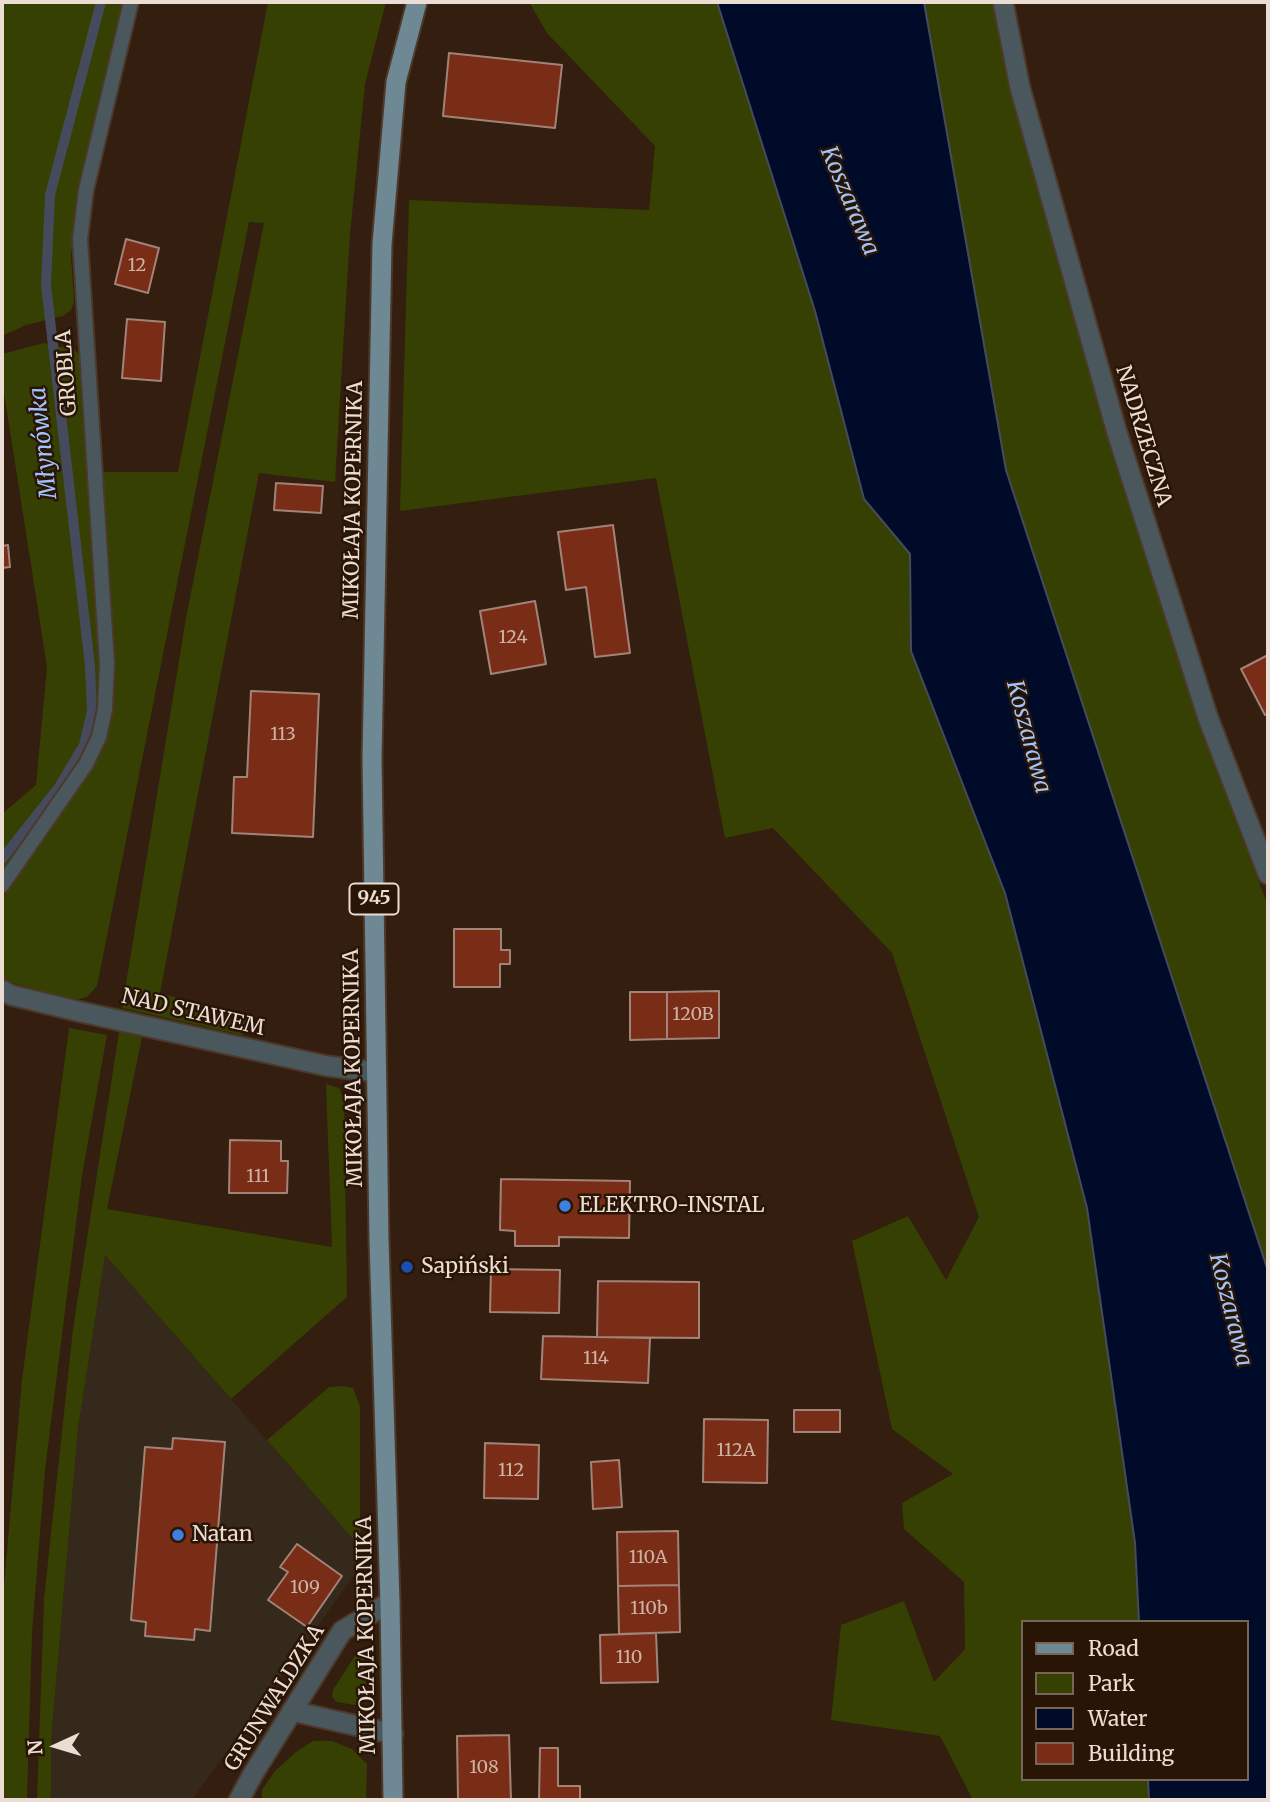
<!DOCTYPE html>
<meta charset="utf-8">
<style>
body{margin:0}
#map{position:relative;width:1270px;height:1802px;overflow:hidden;background:#331e0f;font-family:Merriweather,serif}
canvas{display:block}
.frame{position:absolute;inset:0;border:4px solid #ebddd3;pointer-events:none}
.legend{position:absolute;left:1021px;top:1620px;width:228px;height:161px;box-sizing:border-box;background:#291506;border:2px solid #776558;margin:0;padding:9px 12px;list-style:none;font-size:21px;color:#ebddd3}
.legend li{display:flex;align-items:center;gap:14px;height:35px}
.legend b{width:35px;border:2px solid #776558}
.north{position:absolute;left:21px;top:1711px;width:70px;height:70px;-webkit-text-stroke:5px #291506;paint-order:stroke;rotate:266deg;font-size:19px;font-weight:700;line-height:28px;text-align:center;color:#ebddd3}
.north::after{content:'';display:block;margin:auto;width:24px;height:32px;background:#ebddd3;clip-path:polygon(50% 0,100% 100%,50% 72%,0 100%)}
</style>
<div id="map">
<canvas width="1270" height="1802"></canvas>
<div class="frame"></div>
<ul class="legend">
<li><b style="height:9px;background:#6e8994"></b>Road</li>
<li><b style="height:19px;background:#354002"></b>Park</li>
<li><b style="height:19px;background:#000b2a"></b>Water</li>
<li><b style="height:19px;background:#792c16"></b>Building</li>
</ul>
<div class="north">N</div>
</div>
<script>
const c = document.querySelector('canvas').getContext('2d');
c.lineJoin = 'round';
function paint(path, color) {
  c.fillStyle = color;
  c.fill(path, 'evenodd');
}
function poly(rows) {
  const path = new Path2D();
  for (const r of rows) {
    path.moveTo(r[0], r[1]);
    for (let i = 2; i < r.length; i += 2) path.lineTo(r[i], r[i + 1]);
  }
  return path;
}
function stroke(path, color, width, dash) {
  c.strokeStyle = color;
  c.lineWidth = width;
  c.lineCap = dash ? 'butt' : 'round';
  c.setLineDash(dash || []);
  c.stroke(path);
}
function write(font, color, halo, rows, align = 'center') {
  c.font = font + ' Merriweather,serif';
  c.lineWidth = 5;
  c.setLineDash([]);
  c.textBaseline = 'middle';
  c.strokeStyle = halo;
  c.fillStyle = color;
  for (const [text, x, y, turn = 0] of rows) {
    c.save();
    c.translate(x, y);
    c.rotate((+turn || 0) * Math.PI / 180);
    c.textAlign = isNaN(turn) ? turn : align;
    if (halo) c.strokeText(text, 0, 0);
    c.fillText(text, 0, 0);
    c.restore();
  }
}
paint(poly([
 [105,1255,360,1547,355,1574,192,1800,51,1800,51,1740,78,1429]
]), '#34291a');
paint(poly([
 [2,2,127,2,74,223,71,255,74,302,71,310,63,316,26,325,2,336],
 [268,2,386,2,365,84,350,234,335,482,259,473,160,993,250,1019,242,1035,122,1008,186,618,264,223,249,222,97,986,87,997,75,1000,2,980,2,899,100,753,111,707,110,579,99,472,178,472],
 [529,2,717,2,815,311,864,499,910,554,911,651,1005,893,1087,1208,1135,1543,1139,1622,1023,1622,1023,1779,1148,1779,1149,1800,973,1800,940,1736,831,1720,841,1625,904,1601,934,1682,965,1649,964,1582,904,1529,902,1503,953,1474,892,1429,852,1241,908,1216,946,1280,979,1217,892,953,773,828,725,838,656,478,400,511,409,200,649,210,655,146,547,33],
 [924,2,994,2,1010,87,1109,438,1198,722,1268,906,1268,1271,1006,470],
 [44,343,75,350,80,357,103,669,100,713,82,765,2,875,2,814,36,785,47,667,2,380,2,354],
 [69,1028,107,1035,82,1176,45,1470,32,1633,27,1800,2,1800,2,1609,22,1379],
 [119,1032,142,1037,107,1209,332,1247,326,1084,339,1088,344,1099,347,1297,231,1399,105,1255,78,1429,51,1740,51,1800,37,1800,44,1599,73,1329],
 [343,1386,353,1388,360,1406,360,1547,267,1440,329,1387],
 [362,1652,364,1656,366,1684,364,1701,354,1705,337,1702,332,1697,333,1690,356,1654],
 [313,1741,332,1741,352,1749,367,1764,366,1800,262,1800,262,1790,275,1771,296,1752]
]), '#354002');
const water = poly([
 [717,2,924,2,1006,470,1268,1271,1268,1800,1149,1800,1148,1779,1247,1779,1247,1622,1139,1622,1135,1543,1087,1208,1005,893,911,651,910,554,864,499,815,311,717,2]
]);
paint(water, '#000b2a');
stroke(water, '#464a5d', 2);
stroke(poly([
 [2,859,59,787,84,745,92,711,90,666,46,285,50,195,101,2]
]), '#464a5d', 10);
const building = poly([
 [449,53,562,65,555,128,443,116,449,53],
 [126,239,159,248,148,293,115,284,126,239],
 [127,319,165,322,161,381,122,378,127,319],
 [276,483,323,486,321,513,274,510,276,483],
 [613,525,630,653,595,657,586,587,566,590,558,532,613,525],
 [8,545,10,567,2,568,2,546,8,545],
 [535,601,546,664,491,674,480,611,535,601],
 [1268,655,1268,713,1265,715,1241,669,1268,655],
 [251,691,319,694,313,837,232,833,234,777,247,777,251,691],
 [454,929,501,929,501,950,510,950,510,964,500,964,500,987,454,987,454,929],
 [719,991,719,1038,667,1039,667,992,719,991],
 [630,992,667,992,667,1039,630,1040,630,992],
 [230,1140,281,1141,281,1161,288,1161,287,1193,229,1193,230,1140],
 [501,1179,630,1181,629,1238,559,1237,559,1246,515,1246,515,1231,500,1230,501,1179],
 [491,1269,560,1270,559,1313,490,1312,491,1269],
 [598,1281,699,1282,699,1338,597,1337,598,1281],
 [543,1336,650,1338,648,1383,541,1379,543,1336],
 [794,1410,840,1410,840,1432,794,1432,794,1410],
 [704,1419,768,1420,767,1483,703,1482,704,1419],
 [173,1438,225,1442,210,1631,195,1629,194,1640,145,1636,146,1622,131,1620,145,1447,172,1449,173,1438],
 [485,1443,539,1445,538,1499,484,1498,485,1443],
 [619,1460,622,1507,593,1509,591,1462,619,1460],
 [678,1531,679,1585,618,1586,617,1532,678,1531],
 [297,1544,342,1576,307,1627,268,1600,288,1572,280,1567,297,1544],
 [679,1585,680,1632,619,1634,618,1586,679,1585],
 [656,1633,658,1682,601,1683,600,1635,656,1633],
 [509,1735,511,1800,458,1800,457,1736,509,1735],
 [540,1748,558,1748,558,1786,580,1786,580,1800,539,1800,540,1748]
]);
paint(building, '#792c16');
stroke(building, '#a2837a', 2);
const service = poly([
 [2,885,86,764,99,737,105,709,107,664,80,239,86,190,131,2]
]);
const minor = poly([
 [1003,2,1020,88,1117,433,1208,718,1268,874],
 [2,990,11,995,81,1012,327,1066,376,1072],
 [292,1711,393,1734],
 [239,1800,253,1774,342,1631,390,1602]
]);
const primary = poly([
 [393,1800,390,1602,379,1240,372,758,382,244,396,82,417,2]
]);
stroke(service, '#4d392a', 18);
stroke(minor, '#4d392a', 23);
stroke(primary, '#4d392a', 23);
stroke(service, '#4a575c', 14);
stroke(minor, '#4a575c', 19);
stroke(primary, '#6e8994', 19);
for (const [x, y, r, color] of [
 [565,1206,7,"#3f7fe0"],
 [407,1267,7,"#1a4fb4"],
 [178,1535,7,"#3f7fe0"]
]) {
  const dot = new Path2D();
  dot.arc(x, y, r, 0, 2 * Math.PI);
  c.fillStyle = color;
  c.fill(dot);
  stroke(dot, '#291506', 2.5);
}
write('18px', '#ceb1a4', null, [
 ["12",137,266],
 ["124",513,638],
 ["113",283,735],
 ["120B",693,1015],
 ["111",258,1177],
 ["114",596,1359],
 ["112A",736,1451],
 ["112",511,1471],
 ["110A",648,1558],
 ["109",305,1588],
 ["110b",649,1609],
 ["110",629,1658],
 ["108",484,1768]
]);
for (const [x, y, w] of [
 [374,899,49]
]) {
  const box = new Path2D();
  box.roundRect(x - w / 2, y - 15.5, w, 31, 5);
  c.fillStyle = '#291506';
  c.fill(box);
  stroke(box, '#ebddd3', 2);
}
write('bold 19px', '#ebddd3', null, [
 ["945",374,899]
]);
write('21px', '#ebddd3', '#291506', [
 ["GROBLA",67,373,-94],
 ["NADRZECZNA",1143,436,73],
 ["MIKOŁAJA KOPERNIKA",354,500,-89],
 ["NAD STAWEM",193,1013,13],
 ["MIKOŁAJA KOPERNIKA",354,1068,-91],
 ["MIKOŁAJA KOPERNIKA",367,1635,-91],
 ["GRUNWALDZKA",275,1698,-58]
]);
write('21px', '#ebddd3', '#291506', [
 ["ELEKTRO-INSTAL",579,1206],
 ["Sapiński",421,1267],
 ["Natan",192,1535]
], 'left');
write('italic 23px', '#a0c4fa', '#291506', [
 ["Koszarawa",849,201,67],
 ["Młynówka",44,443,-96],
 ["Koszarawa",1028,737,75],
 ["Koszarawa",1230,1310,76]
]);
</script>
